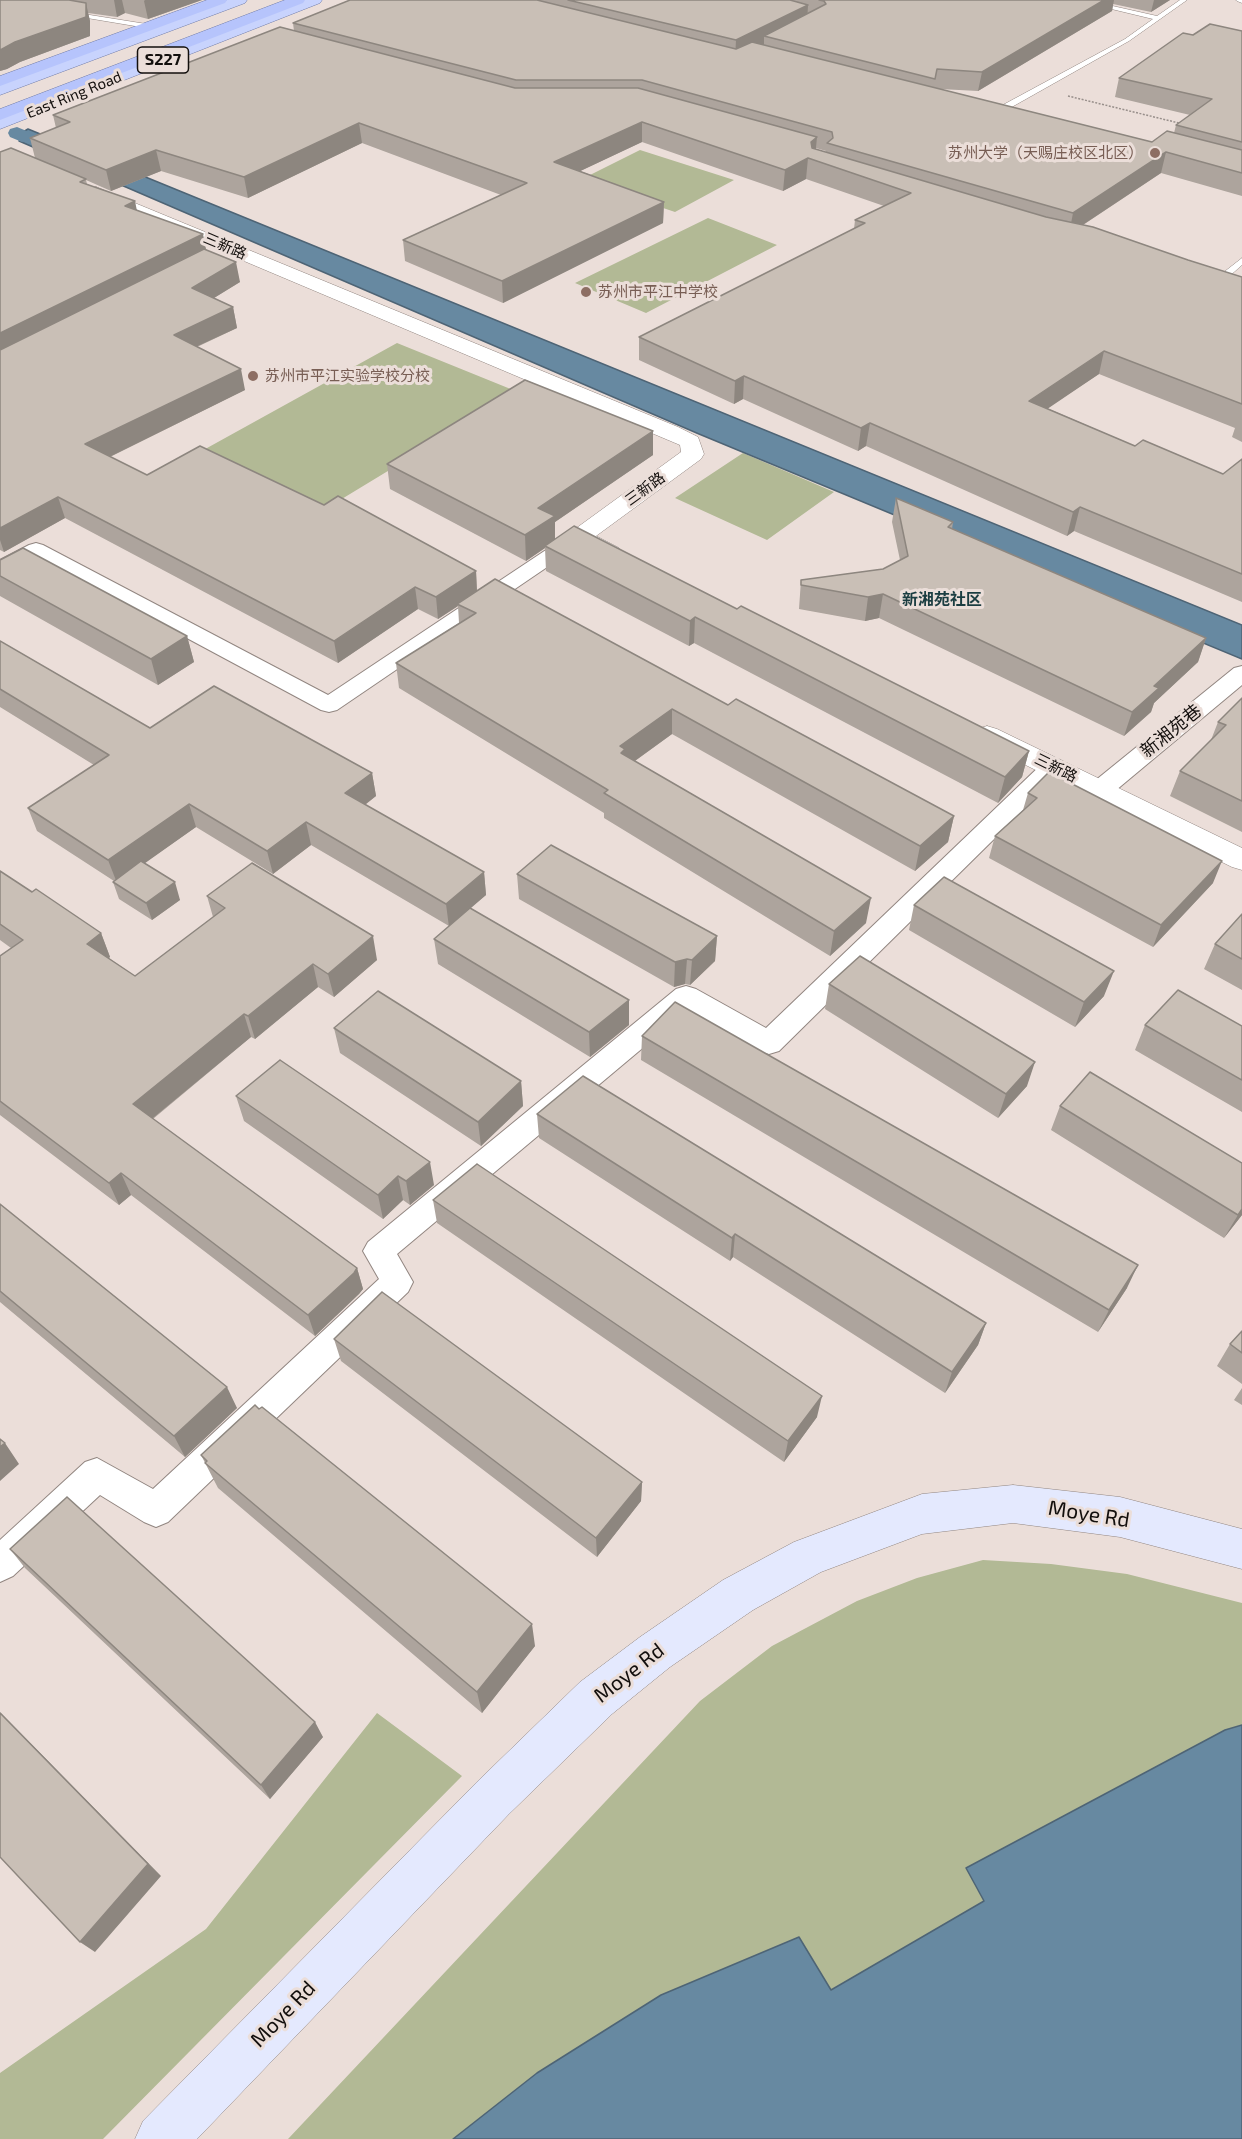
<!DOCTYPE html>
<meta charset="utf-8">
<style>
body{margin:0}
canvas{display:block;background:#ebded9}
</style>
<canvas width="1242" height="2139"></canvas>
<script>
const c = document.querySelector('canvas').getContext('2d');
c.lineJoin = 'round';
function paint(path, color) {
  c.fillStyle = color;
  c.fill(path, 'evenodd');
}
function poly(rows) {
  const path = new Path2D();
  for (const r of rows) {
    path.moveTo(r[0], r[1]);
    for (let i = 2; i < r.length; i += 2) path.lineTo(r[i], r[i + 1]);
  }
  return path;
}
function stroke(path, color, width, dash) {
  c.strokeStyle = color;
  c.lineWidth = width;
  c.lineCap = dash ? 'butt' : 'round';
  c.setLineDash(dash || []);
  c.stroke(path);
}
function write(font, color, halo, rows, align = 'center') {
  c.font = font + ' "Exo 2","Noto Sans SC",sans-serif';
  c.lineWidth = 6;
  c.setLineDash([]);
  c.textBaseline = 'middle';
  c.strokeStyle = halo;
  c.fillStyle = color;
  for (const [text, x, y, turn = 0] of rows) {
    c.save();
    c.translate(x, y);
    c.rotate((+turn || 0) * Math.PI / 180);
    c.textAlign = isNaN(turn) ? turn : align;
    if (halo) c.strokeText(text, 0, 0);
    c.fillText(text, 0, 0);
    c.restore();
  }
}
paint(poly([
 [640,150,734,180,675,212,580,180],
 [708,218,777,245,646,313,575,283],
 [397,343,518,392,322,511,198,453],
 [743,453,834,492,767,540,675,498],
 [983,1560,1051,1564,1127,1574,1242,1603,1242,1725,1225,1730,967,1868,985,1901,831,1990,799,1938,537,2073,453,2139,288,2139,700,1701,772,1646,857,1601,917,1578],
 [377,1713,462,1776,103,2139,0,2139,0,2073,206,1929]
]), '#b2b995');
const water = poly([
 [28,129,1242,625,1242,659,699,434,19,141,23,132,28,129],
 [1242,1725,1242,2139,453,2139,537,2073,661,1995,799,1937,831,1990,984,1901,966,1868,1225,1730,1242,1725]
]);
paint(water, '#6789a1');
stroke(water, '#4e6475', 1.5);
paint(poly([
 [17,127,29,132,31,136,29,140,22,142,10,137,8,133,10,129,17,127]
]), '#6789a1');
const service = poly([
 [1074,0,1086,0,1157,16,1180,0,1187,0,1129,41,994,117,988,117,988,113,1125,39,1153,19,1074,0],
 [1236,0,1242,0,1242,3,1237,1,1236,0],
 [71,12,159,26,162,28,159,30,69,15,71,12],
 [1242,258,1242,265,1225,280,1219,280,1219,276,1242,258]
]);
const minor = poly([
 [577,532,584,534,587,538,584,542,337,710,329,712,321,710,36,557,0,575,0,560,29,545,36,543,43,545,328,695,570,534,577,532],
 [1242,666,1242,685,1109,796,1100,798,1091,796,1088,790,1091,784,1234,668,1242,666],
 [1053,759,1061,761,1065,767,1061,773,779,1051,769,1054,759,1051,688,1010,397,1254,413,1282,408,1292,168,1522,156,1527,144,1522,100,1495,13,1576,0,1582,0,1540,85,1462,97,1458,153,1489,379,1279,363,1251,368,1242,676,989,686,986,696,989,766,1028,1045,761,1053,759]
]);
const tertiary = poly([
 [96,187,678,427,698,437,704,454,701,459,596,536,619,548,623,553,619,558,611,560,603,558,571,542,567,537,571,532,681,452,680,445,90,196,87,192,90,188,96,187],
 [987,726,997,729,1242,848,1242,870,1232,867,977,741,973,735,977,729,987,726]
]);
const secondary = poly([
 [1013,1485,1120,1497,1242,1529,1242,1569,1120,1537,1013,1523,922,1534,821,1572,753,1610,670,1667,612,1714,509,1814,197,2139,135,2139,143,2121,477,1782,580,1682,640,1637,723,1580,794,1542,922,1494,1013,1485]
]);
const primary = poly([
 [227,0,247,0,245,3,0,95,0,85,227,0],
 [302,0,322,0,320,3,0,129,0,118,302,0]
]);
const trunk = poly([
 [207,0,227,0,225,3,0,86,0,76,207,0],
 [285,0,305,0,303,3,0,120,0,109,285,0]
]);
stroke(service, '#928681', 1);
stroke(minor, '#928681', 2);
stroke(tertiary, '#928681', 1);
stroke(secondary, '#928681', 1);
stroke(primary, '#717ca8', 1);
stroke(trunk, '#717ca8', 1);
stroke(poly([
 [1068,96,1183,124]
]), '#988f8b', 1.5, [2, 1.5]);
paint(service, '#fff');
paint(minor, '#fff');
paint(tertiary, '#fff');
paint(secondary, '#e4e9fe');
paint(primary, '#c8d3fd');
paint(trunk, '#b6c4fc');
paint(poly([
 [0,0,202,0,148,19,125,13,117,17,88,13,90,21,90,36,20,62,7,69,0,71],
 [350,0,1170,0,1151,12,1113,4,1112,11,978,91,940,89,1152,142,1174,133,1176,125,1190,115,1115,97,1119,78,1193,35,1242,31,1242,196,1161,173,1083,225,1188,260,1242,277,1242,442,1232,437,1235,428,1099,374,1047,408,1135,446,1223,474,1242,459,1242,602,1074,531,1067,536,866,446,858,451,743,399,734,404,639,360,639,337,854,229,855,220,884,206,806,179,783,191,642,142,580,171,664,202,663,223,503,303,405,261,403,240,501,195,362,143,248,198,161,171,111,191,86,180,87,184,137,210,207,250,240,282,214,298,233,307,237,328,197,347,245,390,110,457,147,475,324,505,476,571,477,591,728,705,954,816,948,842,915,871,672,734,635,761,866,923,830,956,604,818,604,813,399,688,396,663,459,623,458,606,438,619,418,609,338,663,65,518,4,552,0,550,0,152,35,158,30,138,56,128,53,115,294,31,293,23],
 [816,148,826,151,826,152,815,149],
 [653,455,555,522,555,539,737,609,1029,751,1022,777,998,803,694,643,689,646,546,571,545,548,526,561,390,489,387,464],
 [896,498,953,522,952,529,1206,638,1198,662,1154,703,1151,712,1124,736,879,618,865,621,799,609,801,580,883,569,900,560,892,522],
 [0,560,187,636,194,662,158,685,0,596],
 [0,641,150,728,372,773,376,796,365,805,484,872,486,895,470,908,629,1000,629,1025,590,1057,438,964,434,939,449,926,311,845,273,874,196,827,144,863,180,900,152,920,119,899,113,882,114,881,37,831,28,808,94,765,0,707],
 [1242,698,1242,832,1170,796,1180,771,1211,740,1218,722],
 [1028,793,1213,883,1153,947,989,858,995,836,1023,810],
 [0,871,32,892,101,933,110,957,109,958,135,976,213,917,207,896,377,960,334,997,318,987,255,1039,251,1037,153,1119,357,1268,363,1289,359,1294,315,1336,131,1195,119,1205,0,1115,0,956,11,948,0,940],
 [517,874,717,936,715,961,690,985,685,984,674,987,519,899],
 [914,905,1104,996,1075,1027,909,930],
 [1242,914,1242,990,1204,969,1215,944],
 [829,984,1027,1086,998,1118,825,1009],
 [1145,1025,1242,1026,1242,1112,1135,1050],
 [334,1028,521,1081,523,1106,481,1146,340,1053],
 [642,1036,1127,1288,1098,1332,641,1060],
 [236,1096,434,1185,410,1205,403,1200,383,1219,244,1121],
 [1060,1106,1242,1163,1242,1215,1224,1238,1051,1130],
 [537,1114,986,1323,978,1345,945,1393,733,1257,730,1261,539,1138],
 [433,1200,817,1417,784,1462,437,1223],
 [0,1204,237,1408,185,1457,0,1302],
 [1242,1331,1242,1384,1217,1366,1230,1344],
 [334,1339,642,1482,641,1501,597,1557,341,1361],
 [1242,1388,1242,1405,1234,1400],
 [201,1455,535,1646,482,1713,218,1488],
 [10,1549,323,1737,270,1799,25,1568]
]), '#ada49d');
paint(poly([
 [114,0,122,0,125,13,117,17],
 [145,0,202,0,148,19,144,1],
 [1104,0,1114,0,1112,11,978,91,982,72],
 [1154,0,1170,0,1151,12],
 [86,3,90,21,90,36,20,62,7,69,0,71,0,50],
 [808,5,807,24,764,36,764,45,735,60,736,40],
 [642,122,642,142,555,183,554,162],
 [359,123,362,143,248,198,244,177],
 [817,137,815,158,811,142],
 [156,150,161,171,111,191,106,170],
 [1166,152,1161,173,1069,234,1073,213],
 [808,158,806,179,783,191,785,170],
 [135,201,139,221,125,206],
 [664,202,663,223,503,303,502,281],
 [203,234,207,254,0,357,0,333],
 [236,262,240,282,196,309,192,288],
 [233,307,237,328,178,355,174,335],
 [1104,351,1099,374,1025,424,1029,401],
 [241,369,245,390,91,466,85,444],
 [744,376,743,399,734,404,735,381],
 [870,423,866,446,858,451,861,428],
 [653,431,653,455,555,522,555,541,545,546,545,548,526,561,525,535,538,508],
 [58,497,65,518,4,552,0,540,0,528],
 [1080,507,1074,531,1067,536,1073,512],
 [476,571,477,593,457,604,458,606,438,619,436,597],
 [415,587,418,609,338,663,334,641],
 [883,594,879,618,865,621,868,597],
 [695,617,694,643,689,646,690,621],
 [187,636,194,662,158,685,151,659],
 [1206,638,1198,662,1154,703,1151,712,1124,736,1132,712,1154,686],
 [672,709,672,734,625,768,620,746],
 [1029,751,1022,777,998,803,1005,777],
 [372,773,376,796,349,817,345,793],
 [189,804,196,827,117,883,108,860],
 [954,816,948,842,915,871,920,846],
 [306,822,311,845,273,874,267,851],
 [1222,861,1213,883,1153,947,1161,925],
 [484,872,486,895,449,927,446,904],
 [175,882,180,900,152,920,146,903],
 [871,898,866,923,830,956,834,931],
 [101,933,110,957,97,967,87,944],
 [373,936,377,960,334,997,328,974],
 [717,936,715,961,690,985,692,960],
 [687,959,685,984,674,987,675,962],
 [313,964,318,987,255,1039,248,1016],
 [1114,971,1104,996,1075,1027,1084,1002],
 [629,1000,629,1025,590,1057,589,1032],
 [244,1014,251,1037,142,1127,133,1104],
 [1035,1062,1027,1086,998,1118,1006,1094],
 [521,1081,523,1106,481,1146,478,1122],
 [430,1162,434,1185,410,1205,406,1181],
 [121,1173,131,1195,119,1205,109,1183],
 [398,1176,403,1200,383,1219,378,1195],
 [1242,1209,1242,1215,1224,1238,1238,1215],
 [735,1234,733,1257,730,1261,732,1238],
 [1138,1265,1127,1288,1098,1332,1109,1310],
 [357,1268,363,1289,359,1294,315,1336,308,1315],
 [986,1323,978,1345,945,1393,952,1372],
 [227,1387,237,1408,185,1457,174,1436],
 [822,1396,817,1417,784,1462,788,1441],
 [5,1443,19,1464,0,1481,0,1447],
 [642,1482,641,1501,597,1557,596,1538],
 [532,1624,535,1646,482,1713,477,1692],
 [0,1712,161,1876,95,1952,80,1942],
 [315,1722,323,1737,270,1799,261,1785]
]), '#8d867f');
const building = poly([
 [0,0,69,0,86,3,86,17,15,42,0,50,0,0],
 [350,0,537,0,736,49,752,42,1152,142,1167,131,1242,150,1242,173,1166,152,1073,213,827,143,833,138,832,132,642,80,516,80,293,23,350,0],
 [568,0,790,0,808,5,736,40,568,0],
 [819,0,1104,0,982,72,937,69,935,79,764,36,826,4,824,1,819,0],
 [1210,24,1242,31,1242,142,1176,125,1212,99,1119,78,1183,33,1193,35,1210,24],
 [280,27,515,88,638,88,817,137,811,142,812,148,1046,217,1093,227,1188,260,1242,277,1242,404,1104,351,1029,401,1135,446,1143,440,1223,474,1242,459,1242,574,1080,507,1073,512,870,423,861,428,744,376,735,381,639,337,865,223,855,220,911,193,808,158,785,170,642,122,554,162,664,202,502,281,403,240,527,183,359,123,244,177,156,150,106,170,30,138,70,122,53,115,280,27],
 [11,148,86,179,80,182,135,201,125,206,203,234,0,333,0,152,11,148],
 [204,249,236,262,192,288,233,307,174,335,241,369,85,444,147,475,200,446,324,505,338,496,476,571,436,597,415,587,334,641,58,497,0,528,0,350,204,249],
 [525,380,653,431,538,508,555,516,525,535,387,464,525,380],
 [896,498,953,522,948,527,1206,638,1154,686,1159,688,1132,712,883,594,868,597,801,585,801,580,883,569,908,556,896,498],
 [574,526,737,609,741,606,1029,751,1005,777,695,617,690,621,545,546,574,526],
 [23,548,187,636,151,659,0,576,0,560,23,548],
 [495,579,728,705,736,699,954,816,920,846,672,709,620,746,625,749,621,753,871,898,834,931,604,793,608,790,396,663,476,613,457,604,495,579],
 [0,641,150,728,214,686,372,773,345,793,484,872,446,904,306,822,267,851,189,804,108,860,28,808,109,755,0,689,0,641],
 [1242,698,1242,801,1180,771,1226,725,1218,722,1242,698],
 [1049,772,1222,861,1161,925,995,836,1037,798,1028,793,1049,772],
 [551,845,717,936,692,960,687,959,675,962,517,874,551,845],
 [141,861,175,882,146,903,113,882,141,861],
 [252,863,373,936,328,974,313,964,248,1016,244,1014,133,1104,357,1268,354,1273,308,1315,121,1173,109,1183,0,1101,0,956,23,940,0,924,0,871,32,892,36,889,101,933,87,944,135,976,225,908,207,896,252,863],
 [944,877,1114,971,1084,1002,914,905,944,877],
 [470,908,629,1000,589,1032,434,939,470,908],
 [1242,914,1242,959,1215,944,1242,914],
 [860,956,1035,1062,1006,1094,829,984,860,956],
 [1178,990,1242,1026,1242,1080,1145,1025,1178,990],
 [378,991,521,1081,478,1122,334,1028,378,991],
 [675,1002,1138,1265,1109,1310,642,1036,675,1002],
 [280,1060,430,1162,406,1181,398,1176,378,1195,236,1096,280,1060],
 [1090,1072,1242,1163,1242,1209,1238,1215,1060,1106,1090,1072],
 [583,1076,986,1323,952,1372,735,1234,732,1238,537,1114,583,1076],
 [477,1164,822,1396,788,1441,433,1200,477,1164],
 [0,1204,227,1387,174,1436,0,1291,0,1204],
 [382,1292,642,1482,596,1538,334,1339,382,1292],
 [1242,1331,1242,1353,1230,1344,1242,1331],
 [255,1405,259,1409,262,1407,532,1624,477,1692,205,1463,207,1461,201,1455,255,1405],
 [0,1439,5,1443,0,1447,0,1439],
 [67,1497,315,1722,261,1785,10,1549,67,1497],
 [0,1713,148,1864,80,1942,0,1857,0,1713]
]);
paint(building, '#c9bfb6');
stroke(building, '#8d867f', 1.5);
for (const [x, y, r, color] of [
 [1155,153,6,"#8d6e63"],
 [586,292,6,"#8d6e63"],
 [253,376,6,"#8d6e63"]
]) {
  const dot = new Path2D();
  dot.arc(x, y, r, 0, 2 * Math.PI);
  c.fillStyle = color;
  c.fill(dot);
  stroke(dot, '#ebded9', 2);
}
write('15px', '#130f0d', '#ebded9', [
 ["East Ring Road",74,95,-22],
 ["三新路",225,246,23],
 ["三新路",645,489,-36],
 ["三新路",1056,768,26]
]);
write('15px', '#785e54', '#ebded9', [
 ["苏州大学（天赐庄校区北区）",1143,153,"right"],
 ["苏州市平江中学校",598,292],
 ["苏州市平江实验学校分校",265,376]
], 'left');
for (const [x, y, w] of [
 [163,60,51]
]) {
  const box = new Path2D();
  box.roundRect(x - w / 2, y - 13, w, 26, 4.5);
  c.fillStyle = '#ebded9';
  c.fill(box);
  stroke(box, '#130f0d', 1.5);
}
write('bold 16px', '#130f0d', null, [
 ["S227",163,60]
]);
write('bold 16px', '#1b3d41', '#ebded9', [
 ["新湘苑社区",942,600]
]);
write('18px', '#130f0d', '#ebded9', [
 ["新湘苑巷",1171,731,-39]
]);
write('21px', '#130f0d', '#ebded9', [
 ["Moye Rd",1089,1514,9],
 ["Moye Rd",629,1673,-38],
 ["Moye Rd",283,2014,-46]
]);
</script>
